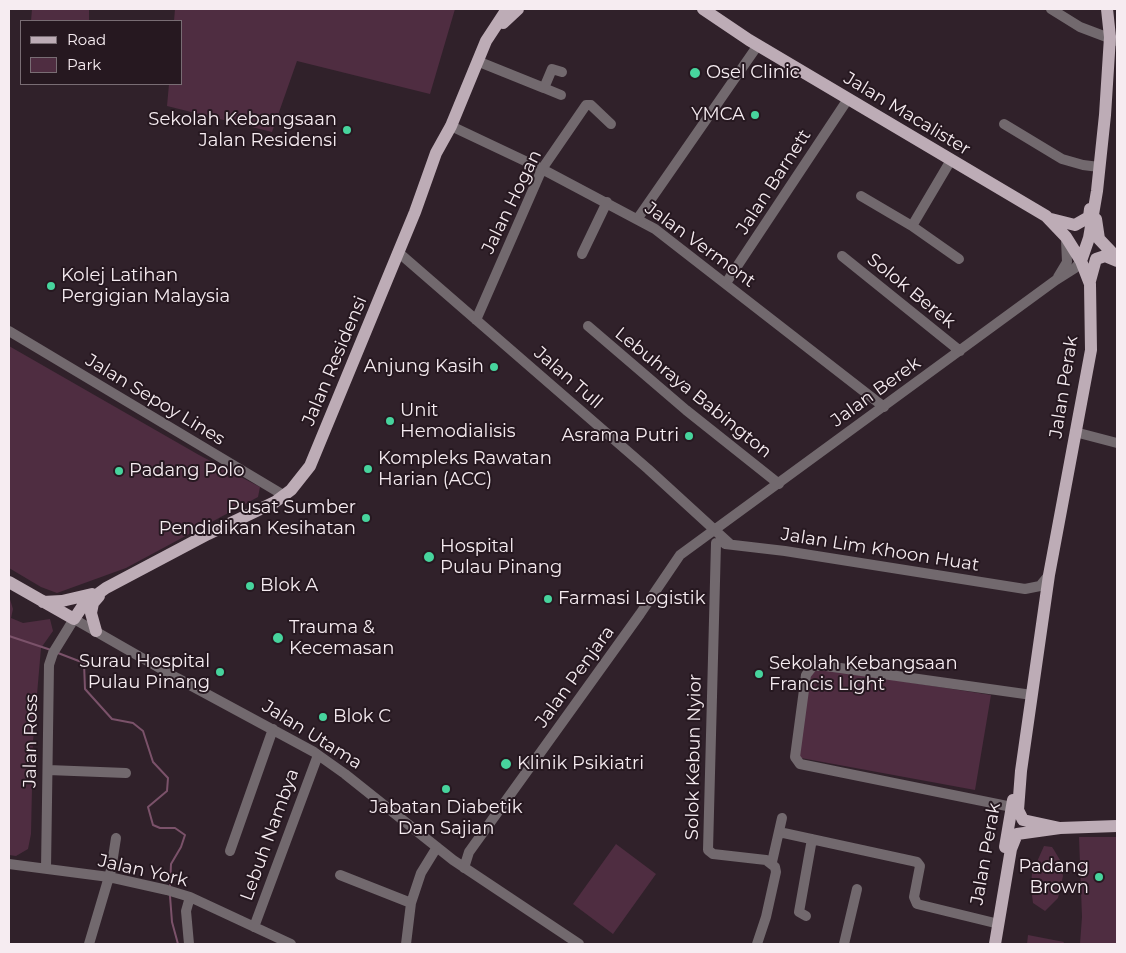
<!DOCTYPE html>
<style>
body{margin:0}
#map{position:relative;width:1126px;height:953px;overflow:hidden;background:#30212a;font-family:Montserrat,sans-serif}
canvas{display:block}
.frame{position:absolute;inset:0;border:10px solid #f6ecf1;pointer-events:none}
.legend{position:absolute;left:20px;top:20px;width:162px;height:65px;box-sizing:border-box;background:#261820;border:1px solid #796d74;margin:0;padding:6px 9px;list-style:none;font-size:15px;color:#f6ecf1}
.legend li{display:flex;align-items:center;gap:10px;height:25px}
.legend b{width:25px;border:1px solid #796d74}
</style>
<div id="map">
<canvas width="1126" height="953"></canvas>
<div class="frame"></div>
<ul class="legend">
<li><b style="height:6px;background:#bdacb6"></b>Road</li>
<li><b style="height:14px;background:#4f2d41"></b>Park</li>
</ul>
</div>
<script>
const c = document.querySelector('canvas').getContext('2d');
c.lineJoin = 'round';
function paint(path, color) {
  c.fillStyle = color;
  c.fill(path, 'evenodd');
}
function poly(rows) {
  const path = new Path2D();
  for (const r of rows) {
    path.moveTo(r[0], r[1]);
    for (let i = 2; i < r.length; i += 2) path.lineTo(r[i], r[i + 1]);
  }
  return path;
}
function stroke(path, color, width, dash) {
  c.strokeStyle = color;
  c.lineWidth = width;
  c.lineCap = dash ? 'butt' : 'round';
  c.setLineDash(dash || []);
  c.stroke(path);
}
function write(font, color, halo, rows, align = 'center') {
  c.font = font + ' Montserrat,sans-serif';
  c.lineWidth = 4;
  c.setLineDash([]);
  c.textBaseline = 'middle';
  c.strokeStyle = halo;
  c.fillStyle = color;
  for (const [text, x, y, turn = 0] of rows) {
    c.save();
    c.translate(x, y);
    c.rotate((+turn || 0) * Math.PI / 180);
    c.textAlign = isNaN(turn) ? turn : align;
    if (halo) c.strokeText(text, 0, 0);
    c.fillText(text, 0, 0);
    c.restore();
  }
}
paint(poly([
 [32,9,89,9,89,21,31,21],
 [175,9,455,9,430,94,297,61,272,132,167,106,169,84,181,84,181,21,174,21],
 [9,346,199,455,260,487,258,497,126,568,57,593,41,587,9,568],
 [9,596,13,609,11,618,23,623,50,619,53,631,41,648,33,741,31,834,28,849,16,856,9,855],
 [823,669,991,695,975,790,801,758,799,754,809,677,816,670],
 [1079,837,1117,837,1117,944,1080,944,1082,917],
 [616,844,656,874,613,934,573,904],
 [1044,846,1052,847,1054,850,1060,860,1063,876,1058,898,1045,911,1033,903,1031,887,1032,873],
 [1028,935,1064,942,1063,944,1027,944]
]), '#4f2d41');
stroke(poly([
 [9,636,51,650],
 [58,653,84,663,85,689,112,719,133,723,143,731,153,762,168,778,167,791,148,807,153,825,160,828,175,828,185,835,181,847,171,864,170,886],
 [170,896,172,922,178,944]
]), '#7b526a', 2);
stroke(poly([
 [1051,9,1080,27,1117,41],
 [477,61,544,88,552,69,562,72],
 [544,88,561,95],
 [1004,124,1062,159,1083,165,1099,167],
 [451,126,542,169,655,229,884,407],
 [861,196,912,226,959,259],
 [638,218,758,45],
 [912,226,951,160],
 [398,252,648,469,730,544],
 [582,254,607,202],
 [842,256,960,351],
 [1058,277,1067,262,1066,240],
 [726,283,848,99],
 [476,320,542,169,586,105,591,105,611,124],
 [588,326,686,410,779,484],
 [9,331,285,496],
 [1075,432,1117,443],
 [716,543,708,850,713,854,766,860,775,867,776,872,766,917,757,944],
 [725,544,785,551,1025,589,1040,586,1049,575],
 [48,770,126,773],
 [1012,807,800,764,795,757,806,675,813,666,826,666,1032,695],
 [779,832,917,862,920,866,914,897,917,904,999,924],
 [230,851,273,729],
 [772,862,782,818],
 [9,864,109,877,167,890,190,897,291,944],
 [464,868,469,852,640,614,680,555,1056,280,1075,268,1081,261],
 [46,869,49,665,53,653,74,619,177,678,314,752,345,774,453,860,579,944],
 [340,875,411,903],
 [806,916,799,912,812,839],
 [254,927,318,755],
 [89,944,111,870,116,838],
 [189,944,186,911,190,897],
 [406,944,411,903,421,873,437,847],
 [844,944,857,889]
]), '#72696e', 10);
stroke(poly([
 [703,9,749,40,1046,216,1066,237,1081,261,1090,284,1091,350,1049,575,1021,771,1018,810,1023,820,1060,828],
 [503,23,518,9],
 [1051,219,1075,225,1089,217,1090,209],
 [1096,219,1099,239,1117,258],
 [1081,261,1089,238,1097,191,1105,115,1110,37,1107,9],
 [1090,281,1096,259,1105,256,1117,261],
 [9,582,74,619,84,604,106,588,208,534,275,502,291,490,310,466,415,212,436,153,451,126,486,41,507,9],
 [43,602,62,601,92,594],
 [96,631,91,613,93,603,99,596],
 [1005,847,1013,800],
 [995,944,1011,849,1017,834,1060,828,1117,826]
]), '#bdacb6', 12);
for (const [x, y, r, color] of [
 [695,73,6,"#47d49d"],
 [755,115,5,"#47d49d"],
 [347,130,5,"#47d49d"],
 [51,286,5,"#47d49d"],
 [494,367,5,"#47d49d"],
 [390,421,5,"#47d49d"],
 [689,436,5,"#47d49d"],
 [368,469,5,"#47d49d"],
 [119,471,5,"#47d49d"],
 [366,518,5,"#47d49d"],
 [429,557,6,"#47d49d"],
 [250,586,5,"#47d49d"],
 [548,599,5,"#47d49d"],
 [278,638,6,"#47d49d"],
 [220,672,5,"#47d49d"],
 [759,674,5,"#47d49d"],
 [323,717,5,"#47d49d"],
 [506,764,6,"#47d49d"],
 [446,789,5,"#47d49d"],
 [1099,877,5,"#47d49d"]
]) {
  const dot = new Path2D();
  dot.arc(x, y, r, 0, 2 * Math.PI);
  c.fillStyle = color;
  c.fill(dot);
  stroke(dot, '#261820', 2);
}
write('18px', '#f6ecf1', '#261820', [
 ["Osel Clinic",706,73],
 ["YMCA",745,115,"right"],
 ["Sekolah Kebangsaan",337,120,"right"],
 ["Jalan Residensi",337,141,"right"],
 ["Kolej Latihan",61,276],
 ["Pergigian Malaysia",61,297],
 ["Anjung Kasih",484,367,"right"],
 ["Unit",400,411],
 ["Hemodialisis",400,432],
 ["Asrama Putri",679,436,"right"],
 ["Kompleks Rawatan",378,459],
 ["Harian (ACC)",378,480],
 ["Padang Polo",129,471],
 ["Pusat Sumber",356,508,"right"],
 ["Pendidikan Kesihatan",356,529,"right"],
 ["Hospital",440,547],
 ["Pulau Pinang",440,568],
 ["Blok A",260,586],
 ["Farmasi Logistik",558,599],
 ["Trauma &",289,628],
 ["Kecemasan",289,649],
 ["Surau Hospital",210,662,"right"],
 ["Pulau Pinang",210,683,"right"],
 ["Sekolah Kebangsaan",769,664],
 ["Francis Light",769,685],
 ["Blok C",333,717],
 ["Klinik Psikiatri",517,764],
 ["Jabatan Diabetik",446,808,"center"],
 ["Dan Sajian",446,829,"center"],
 ["Padang",1089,867,"right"],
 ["Brown",1089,888,"right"]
], 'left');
write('18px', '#f6ecf1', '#261820', [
 ["Jalan Macalister",907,114,31],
 ["Jalan Barnett",774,182,-57],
 ["Jalan Hogan",512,202,-64],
 ["Jalan Vermont",700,245,36],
 ["Solok Berek",911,291,39],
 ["Jalan Residensi",335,361,-67],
 ["Jalan Tull",568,378,41],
 ["Jalan Perak",1064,387,-81],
 ["Jalan Berek",876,392,-36],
 ["Lebuhraya Babington",693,393,39],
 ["Jalan Sepoy Lines",155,400,31],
 ["Jalan Lim Khoon Huat",880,550,9],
 ["Jalan Penjara",575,677,-54],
 ["Jalan Utama",312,735,32],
 ["Jalan Ross",31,741,-89],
 ["Solok Kebun Nyior",694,757,-89],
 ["Lebuh Nambya",270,835,-70],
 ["Jalan Perak",986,854,-80],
 ["Jalan York",143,871,13]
]);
</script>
